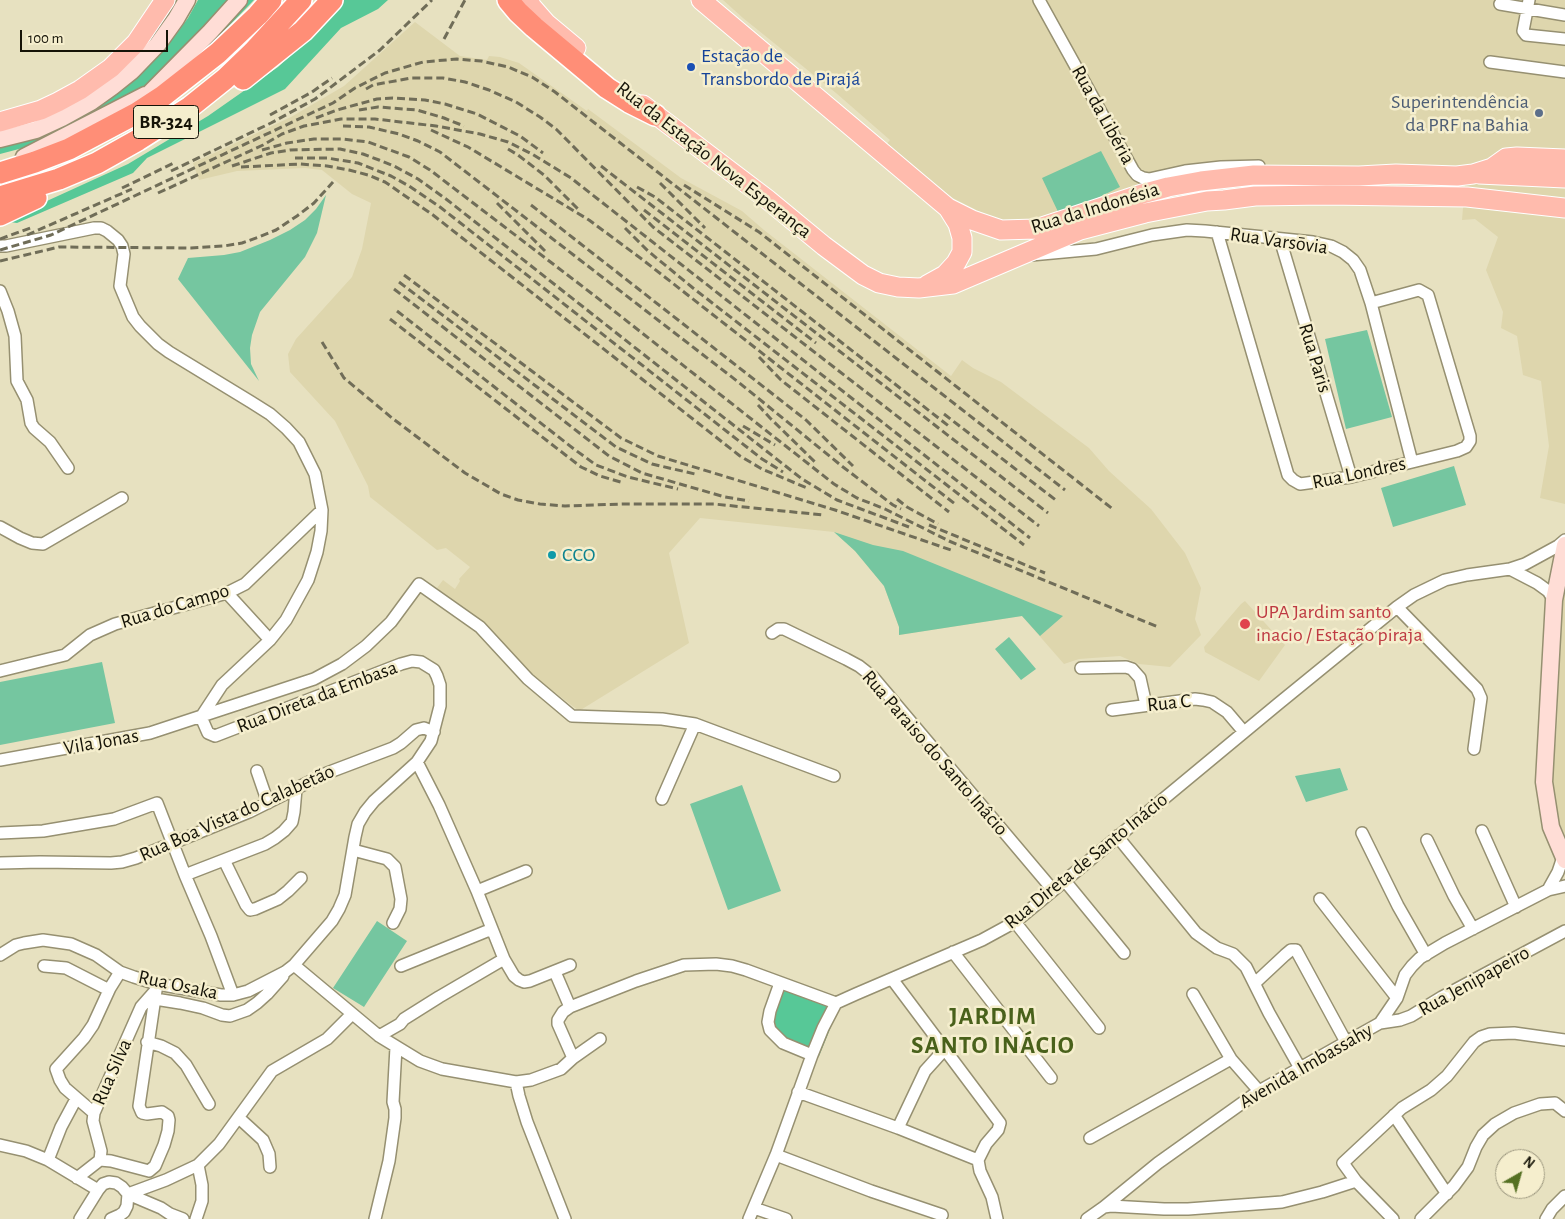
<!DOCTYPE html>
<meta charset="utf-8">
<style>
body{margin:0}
#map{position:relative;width:1565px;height:1219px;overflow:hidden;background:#e7e1c0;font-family:"Alegreya Sans",sans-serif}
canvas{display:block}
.north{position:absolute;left:1495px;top:1149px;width:50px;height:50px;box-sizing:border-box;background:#f5eecd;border:1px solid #9b967e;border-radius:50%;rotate:38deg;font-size:14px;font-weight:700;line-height:20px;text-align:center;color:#151307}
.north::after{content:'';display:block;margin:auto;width:18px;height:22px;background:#557023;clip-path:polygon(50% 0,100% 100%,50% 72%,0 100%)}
.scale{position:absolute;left:20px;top:30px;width:148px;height:22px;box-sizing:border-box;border:2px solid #151307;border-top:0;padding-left:6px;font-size:15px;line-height:18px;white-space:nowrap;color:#151307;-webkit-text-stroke:4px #f5eecd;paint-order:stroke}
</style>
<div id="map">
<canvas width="1565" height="1219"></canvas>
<div class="north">N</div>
<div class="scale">100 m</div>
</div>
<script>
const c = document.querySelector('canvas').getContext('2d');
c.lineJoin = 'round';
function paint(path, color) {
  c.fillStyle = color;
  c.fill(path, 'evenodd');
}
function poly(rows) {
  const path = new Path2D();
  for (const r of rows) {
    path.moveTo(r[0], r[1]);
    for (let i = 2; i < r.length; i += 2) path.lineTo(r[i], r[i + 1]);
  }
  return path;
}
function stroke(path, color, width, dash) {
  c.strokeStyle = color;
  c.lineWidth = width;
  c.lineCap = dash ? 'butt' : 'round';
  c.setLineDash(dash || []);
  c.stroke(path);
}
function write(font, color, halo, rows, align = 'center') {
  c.font = font + ' "Alegreya Sans",sans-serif';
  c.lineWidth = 5;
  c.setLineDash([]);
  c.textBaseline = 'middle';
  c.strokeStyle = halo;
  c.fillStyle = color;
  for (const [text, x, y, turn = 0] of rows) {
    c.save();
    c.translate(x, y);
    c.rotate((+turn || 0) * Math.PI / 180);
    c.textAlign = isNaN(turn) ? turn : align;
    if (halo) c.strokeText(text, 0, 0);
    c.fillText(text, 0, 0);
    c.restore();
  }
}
paint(poly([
 [723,0,1565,0,1565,504,1540,498,1549,446,1541,381,1523,375,1517,336,1501,328,1503,312,1486,270,1498,237,1475,219,1462,220,1465,184,1289,169,1026,223,994,219,937,190,885,146,890,140,836,93,743,18],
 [415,22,460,56,487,60,489,56,500,57,519,63,587,111,588,109,681,178,742,211,764,230,951,376,962,360,973,368,1001,382,1089,448,1109,471,1151,509,1185,553,1201,588,1195,619,1201,635,1170,667,1139,664,1120,656,1079,659,1064,664,1022,616,899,635,899,627,884,586,855,551,834,532,700,518,669,553,689,643,579,711,527,671,481,622,437,588,443,580,455,589,460,581,459,579,470,567,446,548,437,550,370,497,368,486,335,421,290,372,288,354,296,339,352,277,362,249,371,203,352,194,322,170,305,168,237,171,199,180,193,163,291,117,344,86],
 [1565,579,1565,836,1554,809,1550,793,1557,728,1560,636],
 [1245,601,1285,645,1259,681,1205,652,1204,647,1241,604]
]), '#ded6ad');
paint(poly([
 [1101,151,1120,187,1060,216,1042,178],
 [326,195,317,233,305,257,260,312,252,335,250,348,251,364,259,381,178,279,188,258,224,255,240,252,270,240,290,230,305,220,316,209],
 [1367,330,1392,417,1346,429,1325,339],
 [1454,466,1466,505,1393,527,1381,488],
 [834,532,873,545,903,551,1063,616,1040,636,1022,616,899,635,899,627,884,586,855,551],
 [1009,637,1036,669,1021,680,995,649],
 [102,662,115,723,0,745,0,682],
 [1340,768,1348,790,1306,802,1295,776],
 [742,785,781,891,728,910,690,804],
 [377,921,407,941,364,1007,333,988]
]), '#75c6a0');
paint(poly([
 [198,0,254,0,227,28,209,44,161,81,38,144,0,154,0,146,67,124,94,111,122,90,148,66,174,37,188,18],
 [340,0,388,0,378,9,341,28,285,89,147,158,133,173,17,223,3,221,128,164,208,116,278,67,300,47],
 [783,983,839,1007,819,1056,785,1041,772,1029,774,1002]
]), '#57c897');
const street = poly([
 [1039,0,1133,170,1137,175,1143,178,1149,179,1185,171,1221,167,1259,166],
 [1529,0,1523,31,1526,35,1565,39],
 [1500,4,1565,15],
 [1490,62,1565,72],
 [1217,232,1288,475,1293,480,1300,484,1351,477,1457,451,1466,447,1470,441,1470,436,1428,295,1419,290,1371,303],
 [1280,239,1351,477],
 [0,246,6,246,94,228,101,228,107,231,118,240,122,246,124,254,120,286,133,317,140,326,158,344,169,352,251,402,270,414,286,428,299,442,315,474,322,510,321,531,317,552,308,580,286,620,270,640,222,685,201,717],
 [1031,255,1096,249,1152,235,1187,230,1205,231,1313,242,1331,246,1343,252,1353,260,1360,270,1371,303,1412,462],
 [0,291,8,311,15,336,17,381,27,400,31,423,34,428,50,442,68,468],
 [0,527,20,538,32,543,43,544,122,498],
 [1510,569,1537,583,1548,591,1554,600],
 [227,593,270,640],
 [1397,607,1477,689,1481,698,1474,749],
 [772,633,778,629,784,629,846,659,859,666,873,677,1053,890],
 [1081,668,1126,667,1132,669,1140,678,1146,705],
 [0,671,65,655,90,635,115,624,227,593,245,584,322,510],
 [1112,710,1195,699,1203,700,1212,702,1227,712,1244,732],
 [0,760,150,733,314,679,342,664,366,646,391,622,419,584,480,627,528,679,572,716,662,719,695,724,834,776],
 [417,762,439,805,477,891,504,959],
 [257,771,268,803],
 [662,799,695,724],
 [1482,831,1516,907],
 [0,833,43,831,114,819,157,803,185,875,211,936,233,995],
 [1362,833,1398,906,1426,955],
 [1117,836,1196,933,1217,948,1233,954,1246,967,1269,1013,1300,1068],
 [1427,840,1454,896,1473,929],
 [353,850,387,859,395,867,401,899,400,909,393,923],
 [224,860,246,905,250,910,255,909,278,899,288,891,301,878],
 [0,863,40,862,111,863,122,862,136,858,249,812,327,773,393,748,401,743,416,730,424,728,434,732],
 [185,875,265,844,275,838,284,831,292,822,294,812,296,789],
 [1065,881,1124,953],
 [1548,890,1558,872,1563,857],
 [477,891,526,871],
 [1320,899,1397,998],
 [1015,922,1099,1028],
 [953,952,1051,1078],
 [0,955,16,945,24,943,43,940,71,944,96,955,120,972,134,977,157,984,221,995,233,995,248,991,285,972,294,965,332,921,339,909,345,895,355,837,358,824,365,812,374,801,417,762,431,741,440,706,440,685,437,676,434,670,421,662,412,661,401,664,215,736,208,733,201,717],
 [294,965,379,1036,420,1061,442,1069,516,1082,531,1080,561,1069,573,1058,600,1039],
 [44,966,66,968,109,990],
 [401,966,492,929],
 [555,972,570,1007],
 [892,979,1000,1123,998,1130,986,1144,978,1160,980,1171,992,1197,997,1219],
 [780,983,770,1011,768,1022,770,1030,783,1043,812,1055],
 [1255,983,1285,955,1291,950,1296,950,1346,1042],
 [1193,994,1231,1059,1259,1091],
 [155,999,180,1003,203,1008,222,1015,230,1016,247,1010,257,1003,267,994,283,976],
 [1380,1023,1400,1020,1411,1016,1442,997,1565,931],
 [379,1036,400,1024,404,1019,439,997,504,959,514,976,519,980,524,982,530,981,570,965],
 [147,1042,161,1046,175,1053,186,1065,209,1104],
 [573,1058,558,1024,558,1020,563,1012,570,1007,636,981,684,965,716,964,732,966,746,970,836,1003],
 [516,1082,519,1096,527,1122,565,1219],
 [798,1092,898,1128,978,1160],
 [94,1113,65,1088,60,1080,56,1069,84,1038,93,1025,110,988,120,972],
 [1394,1115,1447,1194],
 [239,1118,263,1140,269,1154,270,1167],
 [898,1128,925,1071,944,1050],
 [1090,1138,1231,1059],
 [0,1145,26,1151,48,1160,98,1190,80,1219],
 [776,1155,871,1191,942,1215],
 [48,1160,61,1127,76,1099],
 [100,1160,111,1161,149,1171,155,1166,164,1145,168,1131,169,1120,168,1116,162,1112,147,1114,142,1113,139,1106,157,984],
 [100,1160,101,1151,93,1121,94,1113,141,1007,156,990],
 [77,1178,100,1160],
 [98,1190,103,1184,109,1182,116,1183,122,1187,128,1194,127,1206,124,1212,120,1215,111,1219],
 [128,1194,166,1180,198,1165,219,1144,272,1071,327,1039,352,1014],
 [128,1194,161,1208,170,1214,183,1219],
 [1104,1207,1158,1163,1259,1091,1380,1023,1397,998,1405,975,1412,966,1420,958,1445,943,1548,890,1565,886],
 [754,1208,786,1219],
 [196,1219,202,1201,202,1185,198,1165],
 [375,1219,389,1161,395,1118,395,1109,393,1102,396,1047],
 [749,1219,776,1155,812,1055,823,1028,836,1003,856,994,982,940,1015,922,1278,704,1397,607,1414,595,1445,580,1467,575,1510,569,1525,564,1558,546,1565,540],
 [1087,1219,1104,1207,1111,1206,1164,1209,1188,1209,1282,1202,1322,1192,1356,1181],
 [1393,1219,1356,1181,1343,1163,1402,1108,1431,1090,1447,1076,1474,1042,1481,1037,1490,1034,1514,1033,1565,1040],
 [1421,1219,1454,1186,1468,1167,1476,1147,1483,1135,1495,1124,1514,1113,1540,1104,1555,1103,1565,1111],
 [1546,1219,1552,1209,1565,1196]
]);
const secondary = poly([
 [137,106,210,32,239,0],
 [0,139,36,130,62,118,91,102,112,87,132,71,158,44,176,19,187,0],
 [24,157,145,95],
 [1565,545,1554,600,1544,782,1551,827,1565,860]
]);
const primary = poly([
 [528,0,532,7,546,23,576,48],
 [701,0,948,208,972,220,1001,230,1036,229,1142,194,1168,187,1201,181,1254,175,1359,176,1396,174,1457,176,1473,174,1492,168,1506,158,1517,157,1565,159],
 [643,105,767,199,824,246,863,275,879,283,898,287,919,288,953,284,1080,230,1145,213,1207,201,1224,200,1255,196,1326,195,1467,197,1565,208],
 [0,122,41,110,58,102,80,90,111,68,136,43,165,0],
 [1479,174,1565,178],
 [927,285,945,275,956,263,962,252,962,238,958,224,948,208]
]);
const highway = poly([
 [508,0,518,12,534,27,607,88,629,102,655,115],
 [243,79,303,31,332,0],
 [0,173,35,162,69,149,137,113,163,96,218,53,258,15,271,0],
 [0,197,59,179,97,163,138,140,190,107,225,79,253,52,301,0],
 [0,215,36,198]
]);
stroke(street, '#969071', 14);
stroke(secondary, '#969071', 19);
stroke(primary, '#fff', 21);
stroke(highway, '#fff', 24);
stroke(street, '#fff', 11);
stroke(secondary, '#ffddd6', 16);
stroke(primary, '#ffbbad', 19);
stroke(highway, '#ff8e77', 21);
stroke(poly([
 [444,39,465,0],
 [366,89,373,85,411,78,443,78,465,82,489,90,516,102,540,117,556,129,653,227,1039,526],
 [359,110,378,107,417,110,444,118,464,126],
 [270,115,312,92,332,78],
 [316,118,337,110,377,99,393,98,425,100,445,104,477,114,520,136,543,153],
 [343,126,369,127,399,134,418,141,440,152,737,381,843,467,893,505,901,509],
 [431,130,468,147,589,220,643,260,955,504],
 [508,149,518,155,544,175,578,209],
 [262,150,287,143,314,139,342,139,368,142,409,157,430,170,595,296,834,484,857,498,885,509,949,541,1158,627],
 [295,158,327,158,358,163,391,176,409,186,440,207,762,459,783,472],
 [232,166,271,153,290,150,340,149,363,154,379,160,394,166,418,179,446,199,802,479,837,500,909,527],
 [601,166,1048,513],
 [241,167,300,164,327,166,349,170,368,175,385,182,433,215,740,456,762,469,807,488],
 [171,171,271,123,315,99,380,50,432,0],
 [660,183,705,228],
 [684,185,759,232,1114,510],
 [637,187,655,197,950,427],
 [122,188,176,162],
 [158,193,263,145,282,134,304,126,341,119,375,119,436,126,480,134,508,142,532,154,571,178,1030,538],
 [497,203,545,251],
 [531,205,806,420,853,466],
 [644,210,816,343],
 [625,228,648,251,693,288,1024,545],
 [27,235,132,189],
 [0,239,33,227],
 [0,250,51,235,333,103,355,88,385,73,423,62,457,59,481,61,508,67,532,77,555,92,1065,490],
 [0,261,59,247,191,248,224,246,242,243,259,237,276,230,297,216,314,203,333,182],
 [404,275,621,438,658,456,835,510,951,550],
 [399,282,616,447,652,464,695,474],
 [394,289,609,456,642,473,725,497,749,501],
 [397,311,574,449,596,465,628,477,678,489],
 [390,319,581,467,600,476,624,483],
 [322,342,344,378,392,418,465,473,501,494,518,500,540,504,565,506,622,504,714,504,823,515],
 [759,357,781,380,949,512],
 [758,405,770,418,815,462],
 [944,414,1057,501],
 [743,426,775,445],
 [897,499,907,507,938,524],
 [929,525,1045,573]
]), '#706d58', 3, [8, 4]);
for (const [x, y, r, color] of [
 [691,67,5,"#1a4fb4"],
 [1539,113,5,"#5c6f8a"],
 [552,555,5,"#0f9aa8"],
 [1245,624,6,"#e0444e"]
]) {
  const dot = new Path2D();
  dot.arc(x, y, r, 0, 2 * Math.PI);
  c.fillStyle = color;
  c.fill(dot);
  stroke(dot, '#f5eecd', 2);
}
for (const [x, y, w] of [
 [166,122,65]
]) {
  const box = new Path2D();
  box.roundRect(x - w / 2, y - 16.5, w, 33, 4);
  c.fillStyle = '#f5eecd';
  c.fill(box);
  stroke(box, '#151307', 1);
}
write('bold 19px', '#151307', null, [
 ["BR-324",166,122]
]);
write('20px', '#164399', '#f5eecd', [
 ["Estação de",701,56],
 ["Transbordo de Pirajá",701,79]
], 'left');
write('20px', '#4e5e75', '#f5eecd', [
 ["Superintendência",1529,102],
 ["da PRF na Bahia",1529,125]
], 'right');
write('20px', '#151307', '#f5eecd', [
 ["Rua da Libéria",1103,115,61],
 ["Rua da Estação Nova Esperança",714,160,38],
 ["Rua da Indonésia",1095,208,-17],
 ["Rua Varsōvia",1279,241,8],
 ["Rua Paris",1315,358,73],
 ["Rua Londres",1359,473,-12],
 ["Rua do Campo",175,606,-17],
 ["Rua Direta da Embasa",317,697,-21],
 ["Rua C",1169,703,-6],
 ["Vila Jonas",101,742,-10],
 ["Rua Paraiso do Santo Inâcio",935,753,49],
 ["Rua Boa Vista do Calabetão",237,813,-24],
 ["Rua Direta de Santo Inácio",1086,861,-39],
 ["Rua Jenipapeiro",1474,981,-29],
 ["Rua Osaka",178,985,12],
 ["Avenida Imbassahy",1306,1066,-30],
 ["Rua Silva",112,1072,-66]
]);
write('20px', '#0d838f', '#f5eecd', [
 ["CCO",562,555]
], 'left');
write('20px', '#be3a42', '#f5eecd', [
 ["UPA Jardim santo",1256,612],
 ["inacio / Estação piraja",1256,635]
], 'left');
c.letterSpacing = '1px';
write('bold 25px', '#49611b', '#f5eecd', [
 ["JARDIM",993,1016],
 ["SANTO INÁCIO",993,1045]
]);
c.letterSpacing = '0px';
</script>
